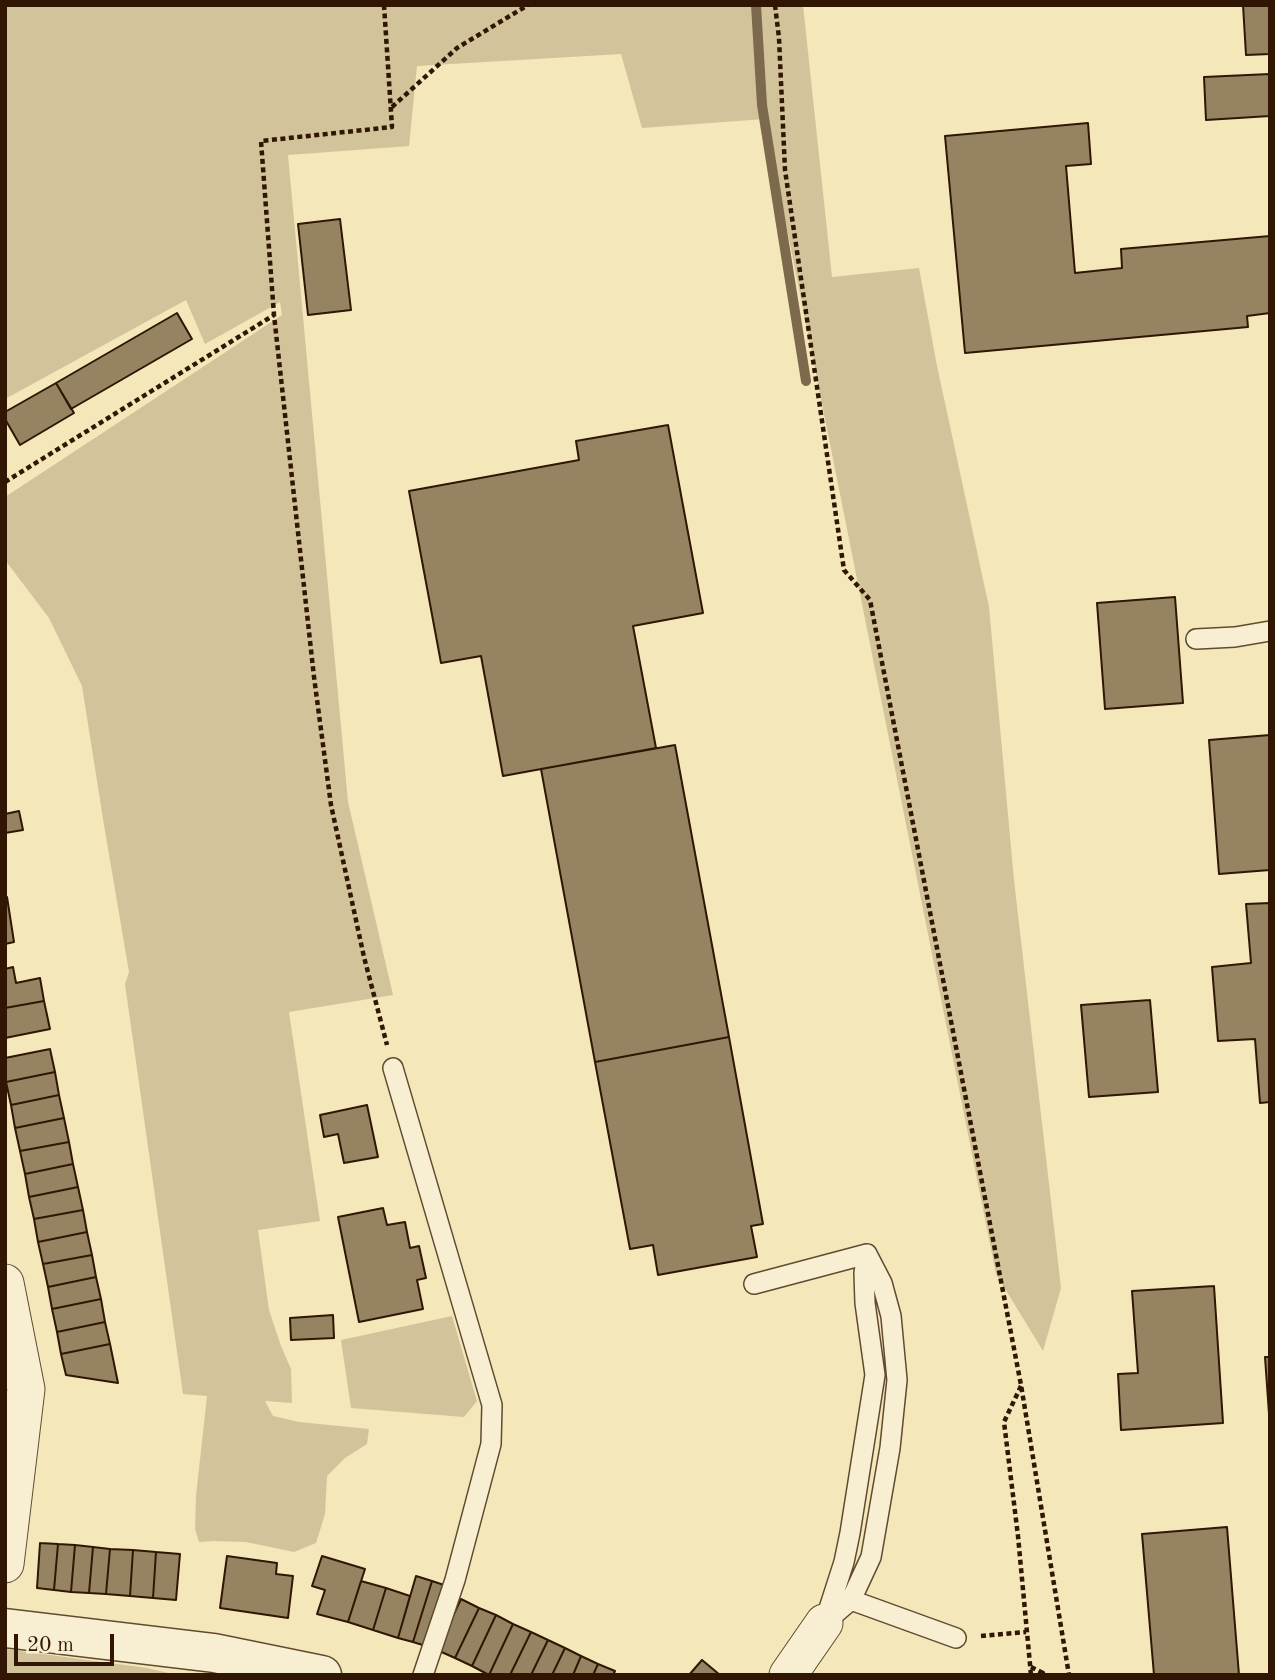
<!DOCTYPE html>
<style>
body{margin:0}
#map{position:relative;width:1275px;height:1680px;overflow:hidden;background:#f4e7b9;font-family:"Old Standard TT",serif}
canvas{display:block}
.frame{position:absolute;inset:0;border:7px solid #301603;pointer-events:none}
.scale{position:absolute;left:14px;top:1634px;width:100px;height:32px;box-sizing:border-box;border:4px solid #301603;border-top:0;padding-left:9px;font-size:21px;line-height:24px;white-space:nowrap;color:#301603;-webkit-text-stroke:5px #f8efd2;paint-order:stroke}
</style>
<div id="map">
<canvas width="1275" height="1680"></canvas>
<div class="frame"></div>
<div class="scale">20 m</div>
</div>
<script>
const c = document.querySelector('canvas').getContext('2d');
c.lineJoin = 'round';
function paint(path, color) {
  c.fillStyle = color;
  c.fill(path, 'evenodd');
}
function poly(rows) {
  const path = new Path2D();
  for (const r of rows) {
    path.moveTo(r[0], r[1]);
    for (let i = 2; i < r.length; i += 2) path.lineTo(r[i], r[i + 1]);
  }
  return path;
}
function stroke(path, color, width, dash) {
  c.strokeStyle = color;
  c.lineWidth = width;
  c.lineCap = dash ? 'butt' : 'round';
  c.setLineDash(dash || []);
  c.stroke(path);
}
paint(poly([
 [5,5,803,5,832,277,919,268,937,366,989,607,1014,880,1061,1288,1043,1351,996,1274,765,119,642,128,621,54,417,66,409,146,288,155,348,802,393,995,289,1012,320,1221,258,1230,269,1310,281,1346,291,1369,292,1403,265,1401,273,1416,299,1422,369,1429,367,1444,345,1458,327,1476,325,1514,316,1543,294,1552,246,1542,214,1541,199,1542,195,1529,196,1496,207,1396,183,1394,125,984,129,972,104,825,82,686,49,618,5,560,5,497,282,315,280,302,205,344,186,300,5,399],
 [452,1316,477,1401,464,1417,351,1408,341,1340],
 [5,1649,147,1668,177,1675,5,1675]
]), '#d3c39a');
stroke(poly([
 [756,5,762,105,806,381]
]), '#7d694b', 10);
const building = poly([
 [1243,5,1270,5,1270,54,1246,55,1243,5],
 [1270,74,1270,116,1206,120,1204,77,1270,74],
 [1088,123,1091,164,1066,166,1075,273,1122,268,1121,249,1270,236,1270,313,1247,316,1248,327,965,353,945,136,1088,123],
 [340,219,351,310,308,315,298,224,340,219],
 [177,313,192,339,71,409,56,383,177,313],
 [56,383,74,413,20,445,5,419,5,412,56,383],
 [668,425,703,613,633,626,656,748,503,776,481,656,441,663,409,491,579,460,576,441,668,425],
 [1175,597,1183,703,1105,709,1097,603,1175,597],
 [1270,735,1270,870,1219,874,1209,740,1270,735],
 [675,745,729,1037,595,1062,541,769,675,745],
 [19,811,23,830,5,833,5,814,19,811],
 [5,897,7,897,14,942,5,944,5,897],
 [1270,903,1270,1102,1260,1103,1255,1039,1218,1041,1212,967,1251,963,1246,904,1270,903],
 [13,967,16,983,40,978,44,1001,5,1008,5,969,13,967],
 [1150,1000,1158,1092,1089,1097,1081,1005,1150,1000],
 [44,1001,50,1029,5,1038,5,1008,44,1001],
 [729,1037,763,1224,751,1226,757,1257,658,1275,653,1245,630,1249,595,1062,729,1037],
 [50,1049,55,1072,6,1082,5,1058,50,1049],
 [55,1072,59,1095,11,1105,6,1082,55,1072],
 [59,1095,64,1118,15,1128,11,1105,59,1095],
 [367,1105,378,1157,344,1163,338,1134,324,1137,320,1115,367,1105],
 [64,1118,69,1142,20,1151,15,1128,64,1118],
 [69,1142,73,1164,25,1174,20,1151,69,1142],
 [73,1164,78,1187,29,1197,25,1174,73,1164],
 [78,1187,83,1210,34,1219,29,1197,78,1187],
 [383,1208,387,1225,405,1222,410,1248,419,1246,426,1278,417,1280,423,1309,359,1322,338,1217,383,1208],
 [83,1210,87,1232,38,1242,34,1219,83,1210],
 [87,1232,92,1255,43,1264,38,1242,87,1232],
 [92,1255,96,1277,48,1287,43,1264,92,1255],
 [96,1277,101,1299,52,1309,48,1287,96,1277],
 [1214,1286,1223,1423,1121,1430,1118,1374,1138,1373,1132,1291,1214,1286],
 [101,1299,105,1322,57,1332,52,1309,101,1299],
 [333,1315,334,1338,291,1340,290,1318,333,1315],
 [105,1322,110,1344,61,1354,57,1332,105,1322],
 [110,1344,118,1383,66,1375,61,1354,110,1344],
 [1265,1357,1270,1357,1270,1428,1265,1357],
 [1227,1527,1239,1675,1154,1675,1142,1534,1227,1527],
 [40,1543,58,1544,54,1590,37,1588,40,1543],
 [58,1544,75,1545,71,1592,54,1590,58,1544],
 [75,1545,93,1547,89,1593,71,1592,75,1545],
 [93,1547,110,1549,106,1594,89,1593,93,1547],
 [110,1549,133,1550,130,1596,106,1594,110,1549],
 [133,1550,156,1552,153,1598,130,1596,133,1550],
 [156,1552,180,1554,176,1600,153,1598,156,1552],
 [227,1556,277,1563,276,1574,293,1576,288,1618,220,1608,227,1556],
 [322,1556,365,1569,348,1622,317,1614,325,1590,312,1586,322,1556],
 [416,1576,432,1581,413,1642,398,1638,416,1576],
 [361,1581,386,1588,373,1630,348,1622,361,1581],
 [432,1581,447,1586,429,1647,413,1642,432,1581],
 [386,1588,410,1596,398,1638,373,1630,386,1588],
 [461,1599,479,1608,455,1658,437,1650,461,1599],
 [479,1608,496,1615,472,1666,455,1658,479,1608],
 [496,1615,513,1624,489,1675,472,1666,496,1615],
 [513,1624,531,1632,510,1675,489,1675,513,1624],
 [531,1632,548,1640,531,1675,510,1675,531,1632],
 [548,1640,565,1648,552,1675,531,1675,548,1640],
 [565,1648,581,1656,573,1675,552,1675,565,1648],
 [581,1656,598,1664,593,1675,573,1675,581,1656],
 [702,1660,720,1675,689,1675,702,1660],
 [598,1664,615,1671,613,1675,593,1675,598,1664]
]);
paint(building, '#968362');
stroke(building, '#301603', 2);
const service = poly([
 [1196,639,1235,637,1270,631],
 [393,1068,492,1405,491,1444,455,1580,423,1675],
 [754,1284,867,1254],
 [851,1600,956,1638],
 [825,1621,844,1562,850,1533,875,1375,865,1303,864,1273,867,1254],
 [824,1623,851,1600,871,1557,890,1448,897,1380,891,1316,882,1283,867,1254]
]);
const minor = poly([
 [5,1283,26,1389,5,1564],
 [788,1675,824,1623]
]);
const tertiary = poly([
 [5,1628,214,1653,322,1675]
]);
stroke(service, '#614a30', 22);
stroke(minor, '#614a30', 39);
stroke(tertiary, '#614a30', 41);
stroke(poly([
 [384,5,392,127,261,141,274,315,314,677,331,805,364,957,387,1045],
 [775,5,779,38,785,170,844,570,870,600,1021,1385,1069,1675],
 [392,107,457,48,528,5],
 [5,482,274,315],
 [1021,1386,1004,1422,1018,1536,1031,1675],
 [981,1636,1026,1632],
 [1031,1667,1043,1673,1043,1675]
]), '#301603', 4.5, [5, 3.5]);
stroke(service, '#f8efd2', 19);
stroke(minor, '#f8efd2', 37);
stroke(tertiary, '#f8efd2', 38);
</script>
